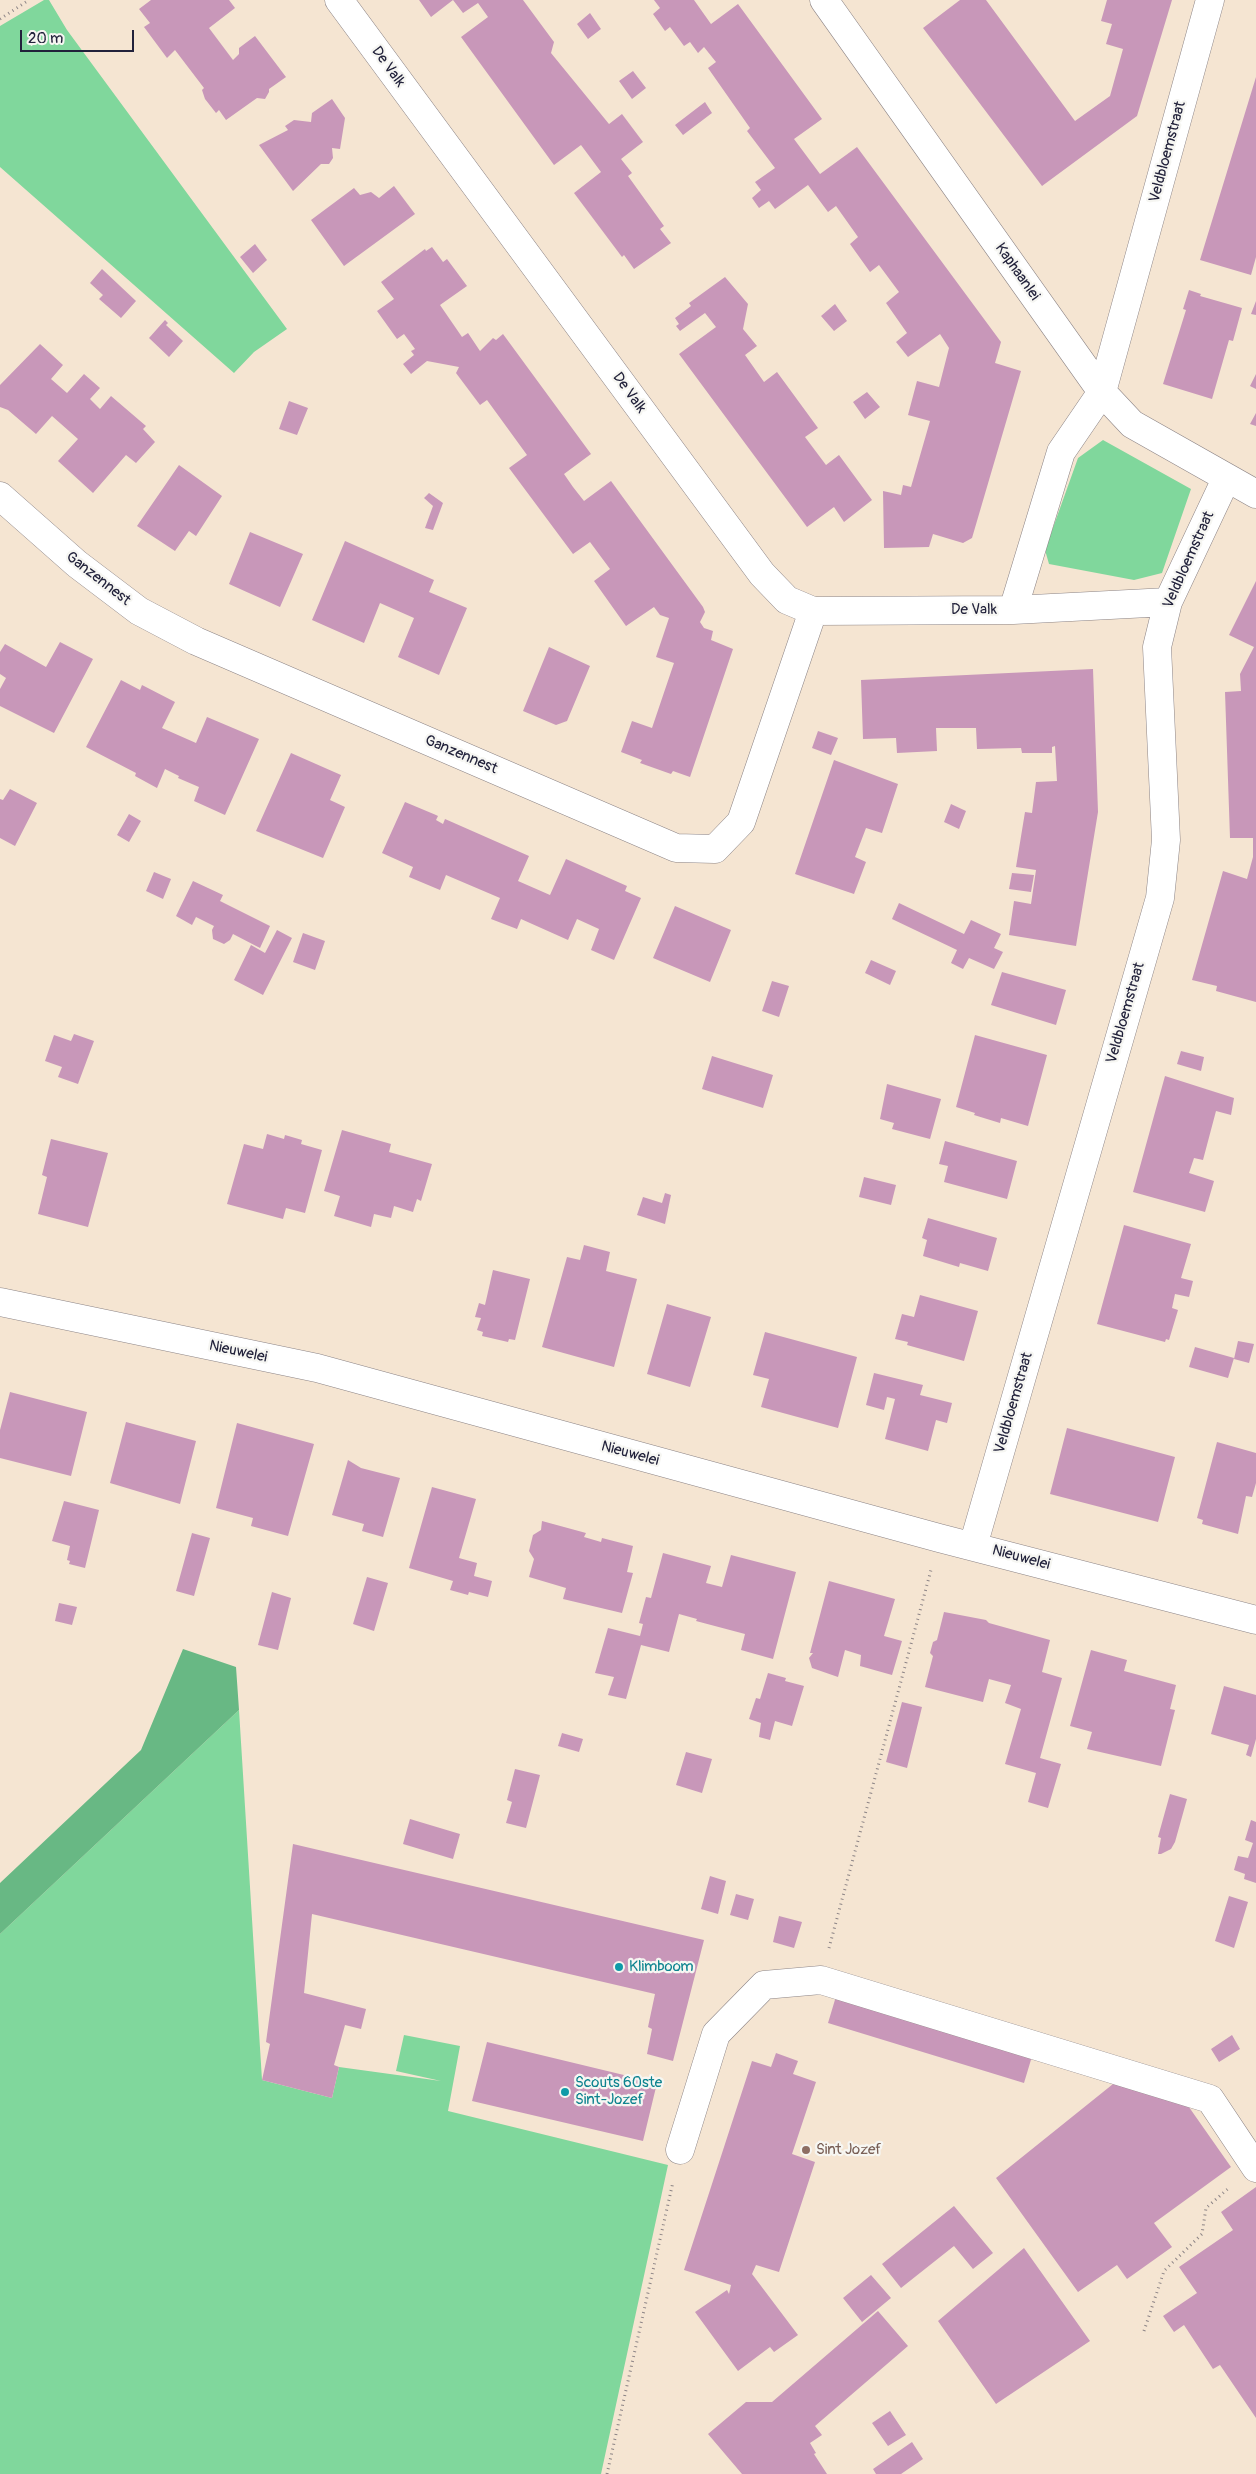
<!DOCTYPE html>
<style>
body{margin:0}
#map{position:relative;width:1256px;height:2474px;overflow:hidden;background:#f5e5d2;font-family:Pangolin,sans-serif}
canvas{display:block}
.scale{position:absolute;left:20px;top:30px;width:114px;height:22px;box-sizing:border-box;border:2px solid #22223b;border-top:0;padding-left:6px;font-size:15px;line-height:18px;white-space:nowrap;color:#22223b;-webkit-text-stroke:4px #f6f6f2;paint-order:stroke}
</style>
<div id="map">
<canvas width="1256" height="2474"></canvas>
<div class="scale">20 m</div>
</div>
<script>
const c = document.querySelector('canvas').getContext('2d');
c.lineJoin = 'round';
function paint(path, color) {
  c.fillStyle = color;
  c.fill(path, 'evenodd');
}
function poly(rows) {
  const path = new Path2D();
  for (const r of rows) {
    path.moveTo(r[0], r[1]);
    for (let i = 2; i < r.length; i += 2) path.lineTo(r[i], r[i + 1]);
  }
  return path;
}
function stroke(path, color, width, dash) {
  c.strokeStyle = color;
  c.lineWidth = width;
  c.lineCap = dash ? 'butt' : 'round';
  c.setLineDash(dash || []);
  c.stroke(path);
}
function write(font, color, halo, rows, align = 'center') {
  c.font = font + ' Pangolin,sans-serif';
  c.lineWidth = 4.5;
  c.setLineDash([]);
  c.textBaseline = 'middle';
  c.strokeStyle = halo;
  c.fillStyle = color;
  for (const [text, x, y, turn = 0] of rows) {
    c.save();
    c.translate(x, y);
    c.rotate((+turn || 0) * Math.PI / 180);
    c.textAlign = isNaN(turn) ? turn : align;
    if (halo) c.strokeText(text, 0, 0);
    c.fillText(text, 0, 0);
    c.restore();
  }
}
paint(poly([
 [44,0,49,0,67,30,287,329,254,352,234,373,0,167,0,26],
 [1103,440,1191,489,1162,573,1134,580,1049,564,1045,550,1078,458],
 [239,1710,262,2080,332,2098,339,2067,441,2081,396,2071,404,2035,460,2046,448,2111,668,2165,601,2474,0,2474,0,1934]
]), '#80d79c');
paint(poly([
 [183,1649,236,1667,239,1710,0,1934,0,1883,141,1750]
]), '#68b884');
paint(poly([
 [151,0,229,0,235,8,209,28,233,60,239,54,239,48,255,36,286,77,269,89,269,92,265,99,257,98,226,120,219,110,216,113,205,99,202,90,204,88,175,50,167,58,144,27,150,23,139,9],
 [419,0,453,0,431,17],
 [453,0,523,0,554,42,551,53,609,124,622,114,643,142,621,159,632,173,628,176,664,226,660,229,671,243,634,269,624,255,622,257,574,193,601,172,581,145,554,165,461,37,488,17,478,3,463,13],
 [654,0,694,0,711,24,738,4,822,119,794,139,820,174,857,147,1001,342,995,363,1021,371,972,538,963,543,933,534,929,547,884,548,883,491,901,495,903,485,911,487,930,421,908,415,917,381,939,387,949,348,940,334,908,357,896,342,907,333,886,303,899,292,879,265,870,272,850,244,858,237,836,206,828,212,808,185,775,209,769,201,759,208,752,198,761,190,755,182,775,168,747,131,750,128,708,68,716,62,704,47,698,53,690,42,684,46,670,27,665,31,653,14,660,8],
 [960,0,986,0,1075,121,1110,96,1123,49,1106,44,1112,24,1101,21,1107,0,1172,0,1137,116,1042,186,923,28],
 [590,13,601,29,588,39,577,24],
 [633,71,646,88,632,99,619,81],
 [1256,77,1256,257,1251,275,1200,260],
 [332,99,345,118,340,149,332,148,333,158,329,164,321,164,293,191,259,145,288,130,285,126,294,120,311,122,312,113],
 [705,102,712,113,683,135,675,125],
 [394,186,415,214,344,266,311,220,354,188,360,195,371,192,379,198],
 [255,244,267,260,253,273,240,257],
 [432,247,443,262,447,259,467,286,440,305,462,337,468,333,480,351,493,338,496,340,503,334,591,454,564,474,573,487,584,501,611,481,703,607,705,612,700,622,704,628,713,631,711,640,733,649,690,777,673,771,671,774,640,763,642,760,621,752,632,721,652,728,674,663,656,657,669,618,660,615,654,607,626,626,594,581,610,569,590,542,573,554,509,468,527,455,487,400,480,405,456,373,459,367,427,361,411,374,403,364,414,355,411,351,415,349,404,334,397,339,377,311,394,299,381,282,425,249,426,251],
 [102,269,136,301,121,318,99,299,103,295,90,283],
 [725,277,748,304,743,329,757,346,745,355,764,382,777,372,818,428,805,437,826,465,839,455,872,500,844,522,834,507,807,527,679,354,716,327,705,313,680,331,676,326,679,324,675,318,691,306,689,303],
 [1189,290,1201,294,1200,296,1242,308,1233,341,1229,340,1212,399,1163,384,1186,310,1183,309],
 [1256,301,1256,315,1251,314],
 [835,304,847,321,834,331,821,316],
 [165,320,168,323,166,325,183,341,169,357,149,338],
 [40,344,63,365,51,379,67,393,84,374,100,388,90,399,100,409,111,396,146,426,143,429,155,442,136,463,126,455,93,493,58,461,78,439,52,416,36,434,8,410,0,407,0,385],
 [1256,374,1256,389,1250,386],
 [867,392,880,407,865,419,853,402],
 [289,401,308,408,297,435,279,429],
 [1256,413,1256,426,1250,424],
 [179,465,222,496,196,536,189,531,175,551,137,526],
 [429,493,443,503,433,530,425,528,433,506,424,498],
 [250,532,303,554,280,607,229,584],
 [345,541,434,580,429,592,467,608,439,675,398,657,414,618,380,603,364,643,312,620],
 [1256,581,1256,1002,1216,991,1217,986,1192,980,1223,871,1247,879,1253,857,1253,838,1230,838,1225,692,1241,691,1240,674,1254,647,1229,635],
 [60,642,93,659,54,733,0,706,0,689,6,678,0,674,0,652,5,644,46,667],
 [549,647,590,666,567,721,556,725,523,711],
 [1093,669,1098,812,1076,946,1009,935,1014,901,1031,904,1036,870,1016,867,1025,812,1032,813,1036,782,1057,781,1055,746,1052,747,1052,753,1022,753,1021,748,977,749,976,728,936,728,937,751,897,753,896,738,863,739,861,680],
 [121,680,140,690,142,685,175,702,162,728,196,743,207,717,259,739,225,815,194,801,199,787,178,778,179,776,165,769,157,788,135,776,136,773,86,747],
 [818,731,838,738,831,755,812,748],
 [291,753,341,775,330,800,345,807,323,858,256,831],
 [834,760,898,784,882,833,866,828,855,857,866,862,854,894,795,874],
 [10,789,37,803,15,846,0,838,0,799,3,800],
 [405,802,436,815,438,816,436,820,443,824,445,819,529,856,518,881,550,895,566,859,627,886,625,891,641,898,614,960,591,950,599,929,577,919,568,940,521,919,517,929,491,919,500,898,446,875,440,890,409,877,413,867,382,853],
 [951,804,966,811,959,829,944,822],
 [129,814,141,821,129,842,117,835],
 [154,872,171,879,163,899,146,891],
 [1012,873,1034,875,1031,892,1009,889],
 [193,881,223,895,220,901,270,926,260,948,233,934,230,940,224,944,213,939,212,930,214,926,196,917,192,925,176,916],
 [899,903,964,934,971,920,1001,934,994,948,1003,952,994,969,969,958,963,969,951,963,957,950,892,919],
 [675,906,731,930,710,982,653,958],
 [277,930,292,938,263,995,234,980,251,945,265,953],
 [303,933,325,941,315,970,293,962],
 [871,960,896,971,890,985,865,973],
 [1002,972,1066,990,1056,1025,991,1005],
 [772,981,789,986,779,1017,762,1011],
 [74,1034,94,1041,78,1084,58,1077,62,1067,45,1061,54,1035,71,1041],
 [975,1035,1047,1055,1028,1126,1001,1118,1000,1123,974,1115,975,1113,956,1107],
 [1181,1051,1204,1057,1201,1071,1177,1064],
 [712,1056,773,1075,763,1108,702,1089],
 [1165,1076,1234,1098,1231,1115,1216,1111,1203,1160,1194,1158,1189,1173,1214,1181,1205,1212,1133,1192],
 [887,1084,941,1099,930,1139,892,1129,894,1123,880,1119],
 [342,1130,391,1144,389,1152,432,1164,421,1201,417,1199,413,1212,394,1206,391,1218,374,1214,371,1227,334,1216,340,1196,324,1191],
 [267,1134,284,1139,285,1135,302,1140,301,1144,322,1150,305,1213,286,1208,283,1219,227,1204,244,1144,263,1149],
 [51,1139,108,1153,88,1227,38,1214,47,1177,42,1175],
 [945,1141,1017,1161,1007,1199,944,1182,948,1166,939,1164],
 [864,1177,896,1185,891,1205,859,1197],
 [665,1193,671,1195,665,1224,637,1215,643,1197,662,1203],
 [928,1218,997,1238,988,1271,960,1263,959,1267,923,1256,927,1240,922,1238],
 [1124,1225,1191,1244,1181,1278,1193,1281,1189,1297,1175,1294,1172,1308,1178,1310,1169,1340,1166,1339,1165,1342,1097,1324],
 [584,1245,610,1252,606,1271,637,1279,614,1367,542,1347,567,1257,580,1260],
 [493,1270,530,1279,515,1340,509,1339,508,1342,482,1336,483,1332,477,1330,481,1318,475,1317,479,1303,485,1305],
 [920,1295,978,1311,964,1361,907,1345,908,1342,895,1339,902,1314,914,1317],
 [667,1304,711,1317,690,1387,647,1374],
 [765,1332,857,1357,838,1428,761,1407,769,1379,753,1375],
 [1238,1341,1254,1344,1249,1363,1234,1359],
 [1195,1347,1234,1358,1228,1378,1189,1367],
 [874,1373,923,1385,920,1395,952,1403,947,1423,936,1420,928,1451,885,1439,895,1399,887,1397,884,1410,866,1405],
 [10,1392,87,1412,71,1476,0,1458,0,1430],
 [126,1422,196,1441,180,1504,110,1483],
 [237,1423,314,1444,288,1536,251,1526,253,1518,216,1508],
 [1067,1428,1175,1457,1158,1522,1050,1494],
 [1217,1442,1256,1453,1256,1483,1252,1497,1246,1496,1238,1534,1202,1524,1203,1520,1197,1518],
 [348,1460,361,1468,400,1478,383,1537,362,1531,364,1524,332,1515],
 [432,1487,476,1499,459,1558,477,1563,474,1576,492,1581,488,1597,469,1592,468,1595,450,1590,453,1581,409,1568],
 [64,1501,99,1510,85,1568,69,1564,70,1561,67,1560,70,1546,52,1541],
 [542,1521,586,1533,584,1537,601,1542,602,1538,633,1546,627,1572,633,1573,622,1613,563,1599,566,1588,529,1577,534,1559,529,1551,533,1535,541,1530],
 [192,1533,210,1538,194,1596,176,1591],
 [663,1553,711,1566,706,1583,722,1587,731,1555,796,1572,773,1659,741,1650,745,1634,696,1621,697,1619,679,1614,669,1652,641,1645,626,1699,608,1695,614,1677,595,1673,608,1628,640,1636,643,1624,639,1623,646,1597,651,1598],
 [367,1577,388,1583,374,1631,353,1624],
 [829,1581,895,1599,884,1636,902,1641,892,1675,860,1666,861,1655,845,1650,838,1677,812,1668,809,1658,813,1653,810,1653],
 [272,1592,291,1598,278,1650,258,1645],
 [59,1603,77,1607,72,1625,55,1621],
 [944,1612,986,1620,989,1623,1050,1640,1042,1672,1062,1678,1040,1758,1061,1764,1048,1808,1028,1802,1036,1773,1005,1764,1021,1709,1005,1703,1011,1685,989,1679,983,1702,925,1687,933,1656,930,1653,933,1642,937,1640],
 [1091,1650,1127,1660,1124,1671,1176,1685,1170,1709,1175,1710,1161,1766,1087,1749,1092,1732,1070,1726],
 [768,1673,786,1678,785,1681,804,1686,792,1726,775,1721,770,1740,759,1737,761,1723,749,1719,756,1698,760,1699],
 [1224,1686,1256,1695,1256,1739,1251,1757,1246,1755,1249,1745,1211,1734],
 [902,1702,922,1707,907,1768,886,1762],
 [562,1733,583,1739,579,1752,558,1746],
 [686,1752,712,1759,702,1793,676,1785],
 [515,1769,540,1775,526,1828,506,1823,512,1802,507,1800],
 [1170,1794,1187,1799,1175,1842,1171,1849,1161,1854,1158,1854,1161,1838,1158,1837],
 [410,1819,460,1834,453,1859,403,1844],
 [1251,1820,1256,1822,1256,1883,1244,1879,1245,1874,1234,1870,1238,1856,1248,1858,1253,1843,1245,1840],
 [293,1844,704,1940,673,2061,647,2054,652,2029,648,2027,655,1994,312,1914,304,1993,366,2009,361,2029,345,2025,334,2065,339,2067,332,2098,262,2080,270,2044,266,2042],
 [710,1876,726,1881,718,1914,701,1909],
 [736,1894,754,1899,748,1920,730,1915],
 [1229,1896,1248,1902,1234,1948,1215,1941],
 [779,1916,802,1922,794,1948,773,1942],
 [837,1993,1033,2053,1024,2083,828,2023],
 [1232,2035,1240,2049,1219,2062,1211,2049],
 [487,2042,657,2083,643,2141,472,2101],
 [776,2053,798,2061,793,2074,816,2082,792,2154,815,2162,779,2272,756,2265,752,2274,798,2335,774,2352,770,2347,738,2371,695,2312,727,2290,729,2294,731,2285,684,2270,752,2061,771,2067],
 [1118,2080,1184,2100,1231,2167,1154,2223,1172,2247,1127,2279,1117,2265,1078,2292,996,2178],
 [1256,2187,1256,2418,1220,2365,1213,2369,1184,2325,1174,2332,1163,2316,1197,2293,1179,2267,1233,2230,1221,2212],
 [954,2206,993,2253,973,2269,954,2246,901,2288,882,2264],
 [1024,2248,1090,2341,996,2404,938,2321],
 [871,2275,891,2298,862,2322,843,2298],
 [878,2311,908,2346,815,2426,822,2435,810,2443,816,2453,814,2454,827,2474,742,2474,708,2434,746,2402,772,2402],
 [890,2411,906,2435,888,2446,872,2423],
 [912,2442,923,2459,901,2474,876,2474,873,2469]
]), '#c897b9');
const minor = poly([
 [339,0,762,574,787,600,813,611,1013,610,1061,452,1102,392,1210,0],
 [824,0,1102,392,1132,424,1256,494],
 [0,496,77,564,139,611,196,641,676,848,715,849,741,822,813,611],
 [1013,610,1168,602],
 [0,1302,317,1368,939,1538,1256,1620],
 [973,1546,1160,898,1166,840,1157,647,1168,602,1226,479],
 [680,2150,716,2034,764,1985,821,1980,1210,2099,1256,2168]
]);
stroke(minor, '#8c8486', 29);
stroke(poly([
 [0,19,29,0],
 [829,1948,931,1570],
 [1144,2331,1164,2271,1202,2234,1206,2208,1230,2187],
 [607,2474,673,2182]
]), '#8c8486', 3, [1, 4]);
stroke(minor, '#fff', 28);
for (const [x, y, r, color] of [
 [619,1967,5,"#0f9aa8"],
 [565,2092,5,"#0f9aa8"],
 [806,2150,5,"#8d6e63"]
]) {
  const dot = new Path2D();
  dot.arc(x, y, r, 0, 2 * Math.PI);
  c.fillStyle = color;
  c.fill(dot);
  stroke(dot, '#f6f6f2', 2);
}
write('15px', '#22223b', '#f6f6f2', [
 ["De Valk",388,67,54],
 ["Veldbloemstraat",1168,152,-75],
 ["Kaphaanlei",1017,272,55],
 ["De Valk",629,393,54],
 ["Veldbloemstraat",1189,560,-66],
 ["Ganzennest",98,579,38],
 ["De Valk",974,610],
 ["Ganzennest",461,755,23],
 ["Veldbloemstraat",1126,1013,-74],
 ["Nieuwelei",238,1352,12],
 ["Veldbloemstraat",1014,1403,-74],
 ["Nieuwelei",630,1454,15],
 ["Nieuwelei",1021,1558,15]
]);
write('15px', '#0d838f', '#f6f6f2', [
 ["Klimboom",629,1967],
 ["Scouts 60ste",575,2083],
 ["Sint-Jozef",575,2100]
], 'left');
write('15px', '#785e54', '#f6f6f2', [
 ["Sint Jozef",816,2150]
], 'left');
</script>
